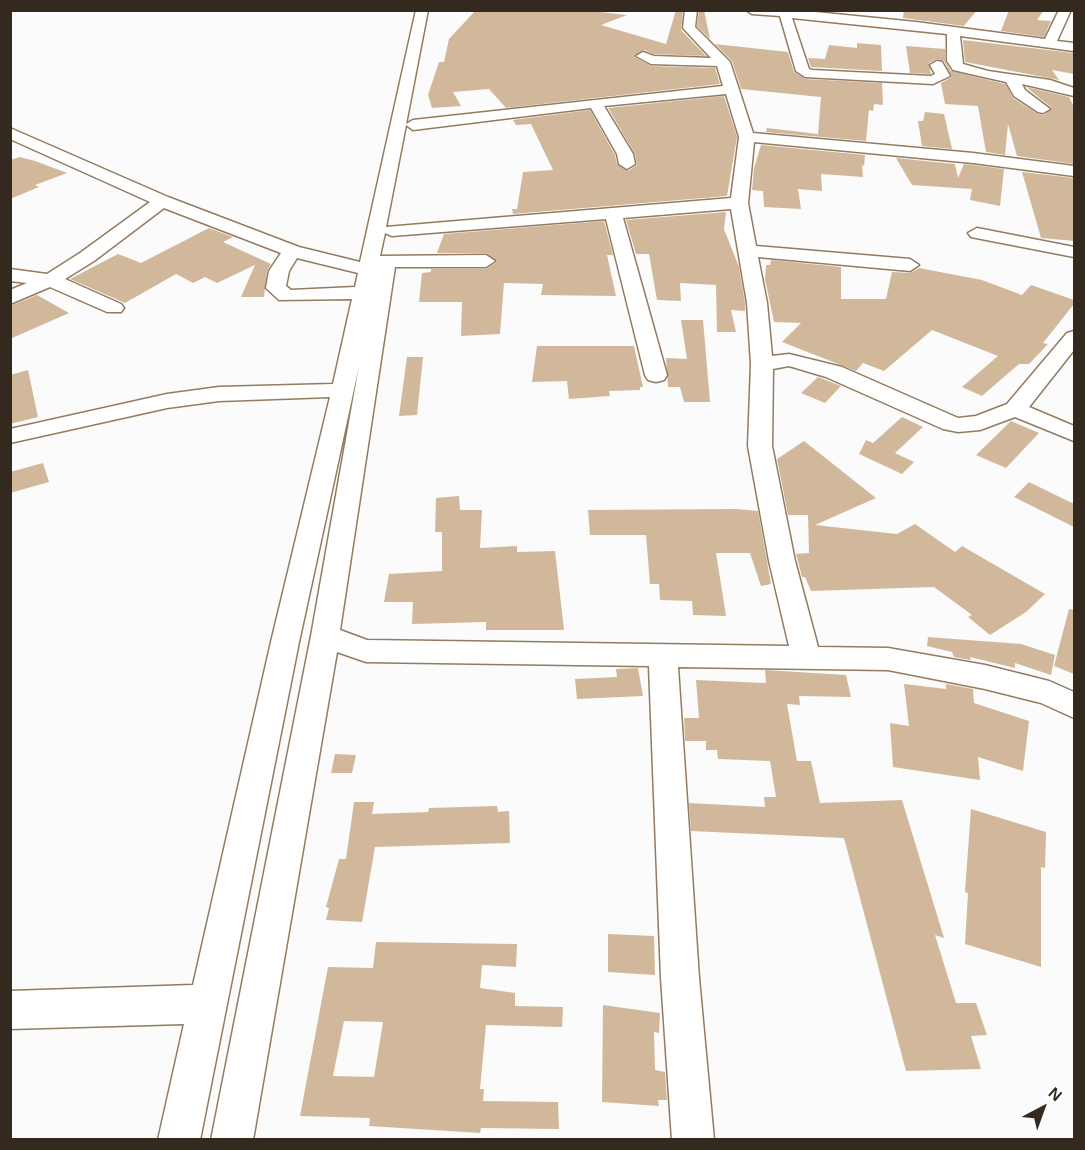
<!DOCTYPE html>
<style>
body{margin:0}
#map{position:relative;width:1085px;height:1150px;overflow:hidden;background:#fbfbfb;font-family:Helvetica,sans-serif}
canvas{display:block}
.frame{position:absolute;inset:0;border:12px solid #33291e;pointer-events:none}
.north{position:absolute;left:1013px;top:1078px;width:60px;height:60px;-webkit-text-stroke:4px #fff;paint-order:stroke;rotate:41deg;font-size:16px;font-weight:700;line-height:24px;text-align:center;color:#33291e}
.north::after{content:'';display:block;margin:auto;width:21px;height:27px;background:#33291e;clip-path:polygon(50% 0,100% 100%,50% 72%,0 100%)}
</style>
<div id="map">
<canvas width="1085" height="1150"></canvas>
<div class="frame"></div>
<div class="north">N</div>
</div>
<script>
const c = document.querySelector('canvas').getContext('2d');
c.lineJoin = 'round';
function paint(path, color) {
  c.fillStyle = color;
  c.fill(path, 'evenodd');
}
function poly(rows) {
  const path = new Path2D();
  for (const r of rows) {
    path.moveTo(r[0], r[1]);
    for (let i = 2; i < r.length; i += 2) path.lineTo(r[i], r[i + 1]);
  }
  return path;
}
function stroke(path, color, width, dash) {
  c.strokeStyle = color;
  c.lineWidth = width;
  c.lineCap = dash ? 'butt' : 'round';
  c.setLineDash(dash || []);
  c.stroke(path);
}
paint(poly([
 [476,10,582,10,627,15,601,25,666,44,676,10,683,10,681,30,706,56,654,54,644,50,634,57,651,66,715,68,720,84,506,108,489,89,453,92,461,106,432,108,428,95,439,62,444,62,449,39],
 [699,10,704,10,710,39,697,26],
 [904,10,977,10,964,26,903,18],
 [1009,10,1044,10,1037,20,1051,21,1044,37,1001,31],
 [963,40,1074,53,1074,74,1052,70,1059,80,965,62],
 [857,43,881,45,882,71,811,67,808,58,825,59,829,45,857,48],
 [715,44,788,52,794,72,805,79,882,83,883,105,874,104,873,111,869,110,866,141,766,132,767,128,818,134,821,97,741,89,732,61],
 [906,46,945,49,945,61,951,71,1005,84,1013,98,1038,114,1044,115,1052,108,1026,87,1069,97,1074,107,1074,164,1017,156,1008,124,1005,155,986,152,978,106,945,104,941,83,952,77,944,61,937,59,929,63,931,74,910,73],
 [724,96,737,137,727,196,513,214,512,209,517,209,523,172,553,170,531,124,516,125,513,120,590,110,615,155,617,164,628,171,637,165,635,154,608,108],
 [925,112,944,114,952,149,922,146,918,121,923,121],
 [761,145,865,155,864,166,862,165,863,177,821,174,822,191,798,189,801,209,764,207,763,191,752,190,754,168],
 [20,157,35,161,67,173,35,185,39,187,10,199,10,160],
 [896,158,955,164,958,178,964,164,1004,169,1000,206,970,200,972,189,912,185],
 [1022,172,1074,178,1074,241,1041,238],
 [726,212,724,229,739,267,745,303,745,311,731,310,736,332,717,332,716,285,680,283,681,301,657,300,649,254,636,254,626,220],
 [604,221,613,255,607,255,616,296,541,295,543,284,504,283,500,334,461,336,462,302,419,302,422,273,431,272,431,269,486,269,497,262,486,253,437,253,444,234],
 [209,228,233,237,223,242,271,264,267,271,264,297,241,297,255,265,217,283,205,277,193,283,176,274,125,303,70,279,118,254,141,263],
 [771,260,841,267,841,299,886,299,892,272,910,273,919,268,982,280,1022,295,1031,285,1074,300,1074,304,1043,343,1048,344,1029,364,1019,364,982,396,962,387,998,356,932,330,884,371,863,363,856,371,782,342,801,323,774,322,765,279,766,265,770,265],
 [37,295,69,313,10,339,10,306],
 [681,320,703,320,710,402,684,402,680,387,668,387,666,358,687,359],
 [537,346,634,346,643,387,640,387,640,390,609,391,610,396,569,399,567,381,532,382],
 [407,357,423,357,417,415,399,416],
 [28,370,38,417,10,424,10,375],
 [818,377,841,386,825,403,801,393],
 [902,417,923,427,895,453,914,462,902,474,859,454,866,440,873,443],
 [1011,421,1039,433,1006,468,976,455],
 [804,441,876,498,815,525,897,534,915,524,955,552,962,546,1045,594,1026,612,990,635,968,617,972,615,934,587,811,591,805,577,802,577,796,554,809,553,808,515,788,515,777,459],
 [43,463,49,482,10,493,10,472],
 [1029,482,1074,504,1074,527,1014,497],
 [459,496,460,510,482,510,480,548,517,546,517,552,555,551,564,630,486,630,486,622,412,624,413,602,384,602,389,574,442,571,442,532,435,532,436,498],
 [737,509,758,511,771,584,761,586,750,553,716,553,726,616,693,615,692,601,660,600,659,584,650,584,646,535,590,535,588,510],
 [1069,609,1074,610,1074,674,1054,666],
 [928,637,1021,644,1055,655,1051,675,1015,663,1015,668,970,657,971,660,954,657,952,652,927,646],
 [638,668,643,696,577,699,575,679,617,677,616,669],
 [765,670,846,675,851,697,799,696,800,705,787,704,797,761,811,761,820,803,902,800,944,938,935,935,956,1003,976,1003,987,1035,971,1036,981,1069,906,1071,844,838,691,831,689,803,765,807,764,797,776,797,770,761,718,759,717,750,706,750,706,741,685,741,684,718,699,718,696,680,766,683],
 [904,684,946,689,946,684,973,689,974,703,1029,721,1023,771,978,757,980,780,893,767,890,723,909,726],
 [335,754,356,755,352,773,331,773],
 [354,802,374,802,372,814,428,812,429,808,497,806,498,812,509,811,510,843,375,847,362,922,326,920,329,908,326,907,339,859,346,859],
 [971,809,1046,832,1045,868,1041,867,1041,967,965,944,968,893,965,892],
 [608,934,654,936,655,975,608,972],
 [376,942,517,944,516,967,482,965,480,988,515,993,515,1006,563,1007,562,1027,486,1025,480,1089,484,1089,483,1101,558,1102,559,1129,481,1128,480,1133,369,1126,370,1118,300,1116,328,967,373,968],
 [344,1021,383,1022,374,1077,333,1076],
 [603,1005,660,1013,659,1033,654,1032,655,1070,665,1072,667,1100,658,1100,659,1106,602,1102]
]), '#d1b89b');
const minor = poly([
 [416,10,428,10,406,124,413,120,723,86,717,66,651,64,636,56,643,52,654,56,711,58,683,28,685,10,697,10,695,27,730,62,753,133,973,153,1074,166,1074,176,973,163,754,142,748,203,756,246,910,259,919,265,910,271,758,257,767,303,772,356,789,354,842,367,958,418,976,416,1007,404,1067,333,1074,331,1074,350,1029,407,1074,426,1074,441,1015,417,980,430,958,432,943,429,826,377,789,366,773,369,772,446,795,561,818,647,888,648,985,665,1049,681,1074,692,1074,718,1041,703,985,689,888,670,678,667,699,978,714,1140,672,1140,661,978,649,666,366,662,337,652,253,1140,211,1140,311,636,359,366,299,642,200,1140,158,1140,184,1024,10,1029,10,991,193,985,271,642,330,397,219,401,167,408,10,443,10,429,167,394,219,387,333,384,352,299,279,300,266,288,269,271,281,253,164,208,94,261,65,279,121,304,124,308,121,312,107,312,50,287,10,304,10,290,27,283,10,281,10,269,47,274,80,253,150,202,10,139,10,128,168,197,299,247,360,262,416,10],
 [726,94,739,137,731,198,386,227,406,125,413,130,591,108,617,154,619,164,627,169,635,164,633,154,604,106,726,94],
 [731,209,747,303,751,364,748,446,769,561,789,646,367,640,340,630,395,267,486,267,495,261,486,255,380,256,385,233,392,236,606,219,645,375,648,380,656,382,664,380,667,375,623,218,731,209],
 [297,258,358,273,355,287,291,290,286,286,289,271,297,258],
 [746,10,795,10,916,22,1045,39,1059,10,1071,10,1057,41,1074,43,1074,51,960,36,963,64,988,71,1050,80,1074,88,1074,96,1022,84,1025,90,1050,109,1043,113,1038,112,1014,96,1006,82,953,70,947,61,947,34,792,18,809,69,812,70,931,76,935,74,930,65,937,61,942,62,950,76,933,84,805,77,796,71,780,16,752,14,746,10],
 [977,228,1074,247,1074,257,971,237,968,233,977,228]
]);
stroke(minor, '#937b60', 3);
paint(minor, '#fff');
</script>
